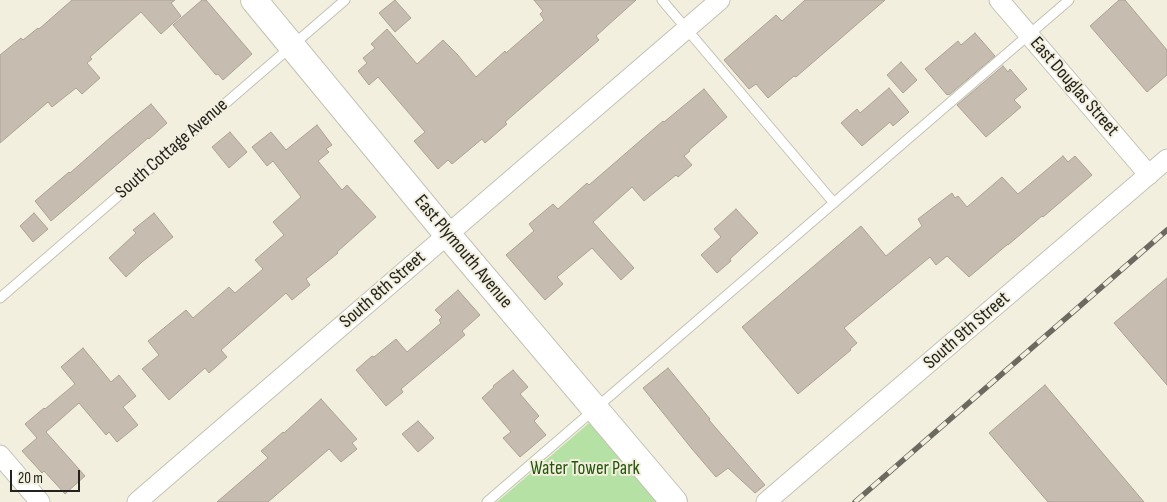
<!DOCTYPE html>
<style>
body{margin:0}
#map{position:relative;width:1167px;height:502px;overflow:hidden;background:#f2efdf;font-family:"Sofia Sans Condensed",sans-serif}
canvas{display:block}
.scale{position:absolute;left:10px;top:470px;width:70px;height:22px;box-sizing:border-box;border:2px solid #23221c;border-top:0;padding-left:6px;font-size:15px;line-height:18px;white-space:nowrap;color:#23221c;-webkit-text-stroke:4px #f2efdf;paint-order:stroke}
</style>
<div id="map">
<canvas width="1167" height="502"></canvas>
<div class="scale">20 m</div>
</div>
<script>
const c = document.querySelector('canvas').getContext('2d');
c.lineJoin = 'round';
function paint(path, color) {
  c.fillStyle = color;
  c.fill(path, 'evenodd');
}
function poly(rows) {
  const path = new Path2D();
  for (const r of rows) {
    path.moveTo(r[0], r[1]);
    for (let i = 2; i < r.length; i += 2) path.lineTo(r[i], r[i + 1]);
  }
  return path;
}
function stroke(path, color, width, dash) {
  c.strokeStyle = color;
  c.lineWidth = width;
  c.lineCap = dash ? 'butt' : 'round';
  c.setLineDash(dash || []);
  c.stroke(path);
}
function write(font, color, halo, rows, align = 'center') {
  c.font = font + ' "Sofia Sans Condensed",sans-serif';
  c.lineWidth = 4;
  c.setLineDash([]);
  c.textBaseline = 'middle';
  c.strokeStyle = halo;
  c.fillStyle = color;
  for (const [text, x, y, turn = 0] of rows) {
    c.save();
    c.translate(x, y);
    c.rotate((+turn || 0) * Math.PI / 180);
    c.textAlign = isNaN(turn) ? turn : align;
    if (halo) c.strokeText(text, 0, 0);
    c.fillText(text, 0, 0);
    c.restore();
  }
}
paint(poly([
 [589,423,658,502,497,502]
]), '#b5e1a5');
const building = poly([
 [72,0,175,0,171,3,181,16,161,34,141,12,90,57,92,59,87,63,100,78,82,94,76,88,52,107,48,102,0,143,0,55,21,38,23,40,38,28,39,29,72,0],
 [202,0,206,0,252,54,223,80,218,74,216,75,173,25,202,0],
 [395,0,411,18,395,32,379,13,395,0],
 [534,0,636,0,596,36,599,40,505,122,507,124,485,143,482,139,452,164,448,160,438,169,414,141,425,132,378,77,369,85,358,71,367,63,363,58,375,48,371,44,387,29,417,64,443,40,457,54,476,77,505,51,506,53,544,20,540,14,543,11,534,0],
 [805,0,885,0,796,77,794,76,768,98,756,84,749,89,724,60,776,15,782,21,805,0],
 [1119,0,1125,0,1167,50,1167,75,1147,92,1090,26,1119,0],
 [975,33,995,56,949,95,948,94,947,95,925,69,958,41,961,45,975,33],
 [901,62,917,80,903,93,887,75,901,62],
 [1003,66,1008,72,1010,69,1027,89,1014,100,1021,107,986,137,957,105,1003,66],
 [889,88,909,112,893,126,890,122,862,146,841,123,857,109,860,113,889,88],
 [704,89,727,117,689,150,690,151,684,156,692,165,678,177,676,175,644,201,632,187,593,222,634,268,621,280,592,248,557,277,563,284,545,300,506,255,534,231,529,224,553,204,558,209,587,183,589,185,663,121,664,122,704,89],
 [151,104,167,123,149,139,148,138,51,221,35,201,69,172,70,173,111,137,151,104],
 [317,125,332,145,326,149,329,152,318,161,342,190,347,185,376,217,337,252,338,253,306,279,310,285,292,300,286,293,221,350,227,357,209,373,205,368,169,400,142,369,159,355,148,341,186,310,193,318,229,287,235,293,263,269,255,260,284,235,273,222,301,197,273,161,267,166,252,147,271,132,286,150,317,125],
 [230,132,247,152,229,168,212,147,230,132],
 [1063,156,1068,162,1075,156,1092,175,1043,217,1042,216,1008,245,1008,244,969,277,947,256,936,265,930,257,844,328,857,343,850,349,851,350,798,394,742,327,861,226,886,256,922,226,918,219,952,193,955,198,958,196,967,207,1002,177,1018,194,1063,156],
 [736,209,758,233,730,259,731,261,717,273,701,255,721,237,714,229,736,209],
 [34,213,48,229,33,242,20,226,34,213],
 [154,213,173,237,142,262,126,277,109,258,136,233,133,230,154,213],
 [1167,278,1167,385,1114,323,1167,278],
 [458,290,480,315,462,331,465,335,401,389,403,392,386,406,356,370,372,356,374,357,396,339,407,352,441,323,439,320,442,317,435,310,458,290],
 [83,348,111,382,119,375,136,396,123,407,138,425,117,442,109,432,106,435,79,403,46,432,85,476,65,494,44,471,42,473,22,451,37,438,25,424,44,408,45,409,75,384,61,367,83,348],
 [668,368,710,419,709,420,765,485,755,493,728,468,716,477,692,449,643,388,668,368],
 [513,370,528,387,520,394,539,416,534,421,546,435,520,457,503,438,511,432,482,398,494,387,493,386,513,370],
 [1045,385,1144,502,1048,502,989,433,1045,385],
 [321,399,357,439,352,443,357,449,341,462,329,449,268,502,217,502,268,458,261,451,283,432,284,433,321,399],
 [418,421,434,438,418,452,402,434,418,421]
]);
paint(building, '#c7bcb0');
stroke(building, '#aba194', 1);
const service = poly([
 [662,0,834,203],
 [0,298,345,0],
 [487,502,1069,0]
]);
const minor = poly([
 [999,0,1149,175],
 [0,455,40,502],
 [137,502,720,0],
 [766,502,1167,159]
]);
const secondary = poly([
 [254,0,447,234,674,502]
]);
stroke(service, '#c4c2b3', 11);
stroke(minor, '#c4c2b3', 21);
stroke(secondary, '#c4c2b3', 28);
stroke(service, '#fff', 9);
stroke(minor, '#fff', 19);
stroke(secondary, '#fff', 26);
const rail = poly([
 [855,502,1167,230]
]);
stroke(rail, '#6b6960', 5.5);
stroke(rail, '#f2efdf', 4, [11]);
write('19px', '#23221c', '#f2efdf', [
 ["East Douglas Street",1074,87,49],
 ["South Cottage Avenue",172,149,-41],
 ["East Plymouth Avenue",463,252,50],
 ["South 8th Street",383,290,-41],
 ["South 9th Street",967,331,-41]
]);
write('19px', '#24550b', '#f2efdf', [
 ["Water Tower Park",585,469]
]);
</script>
